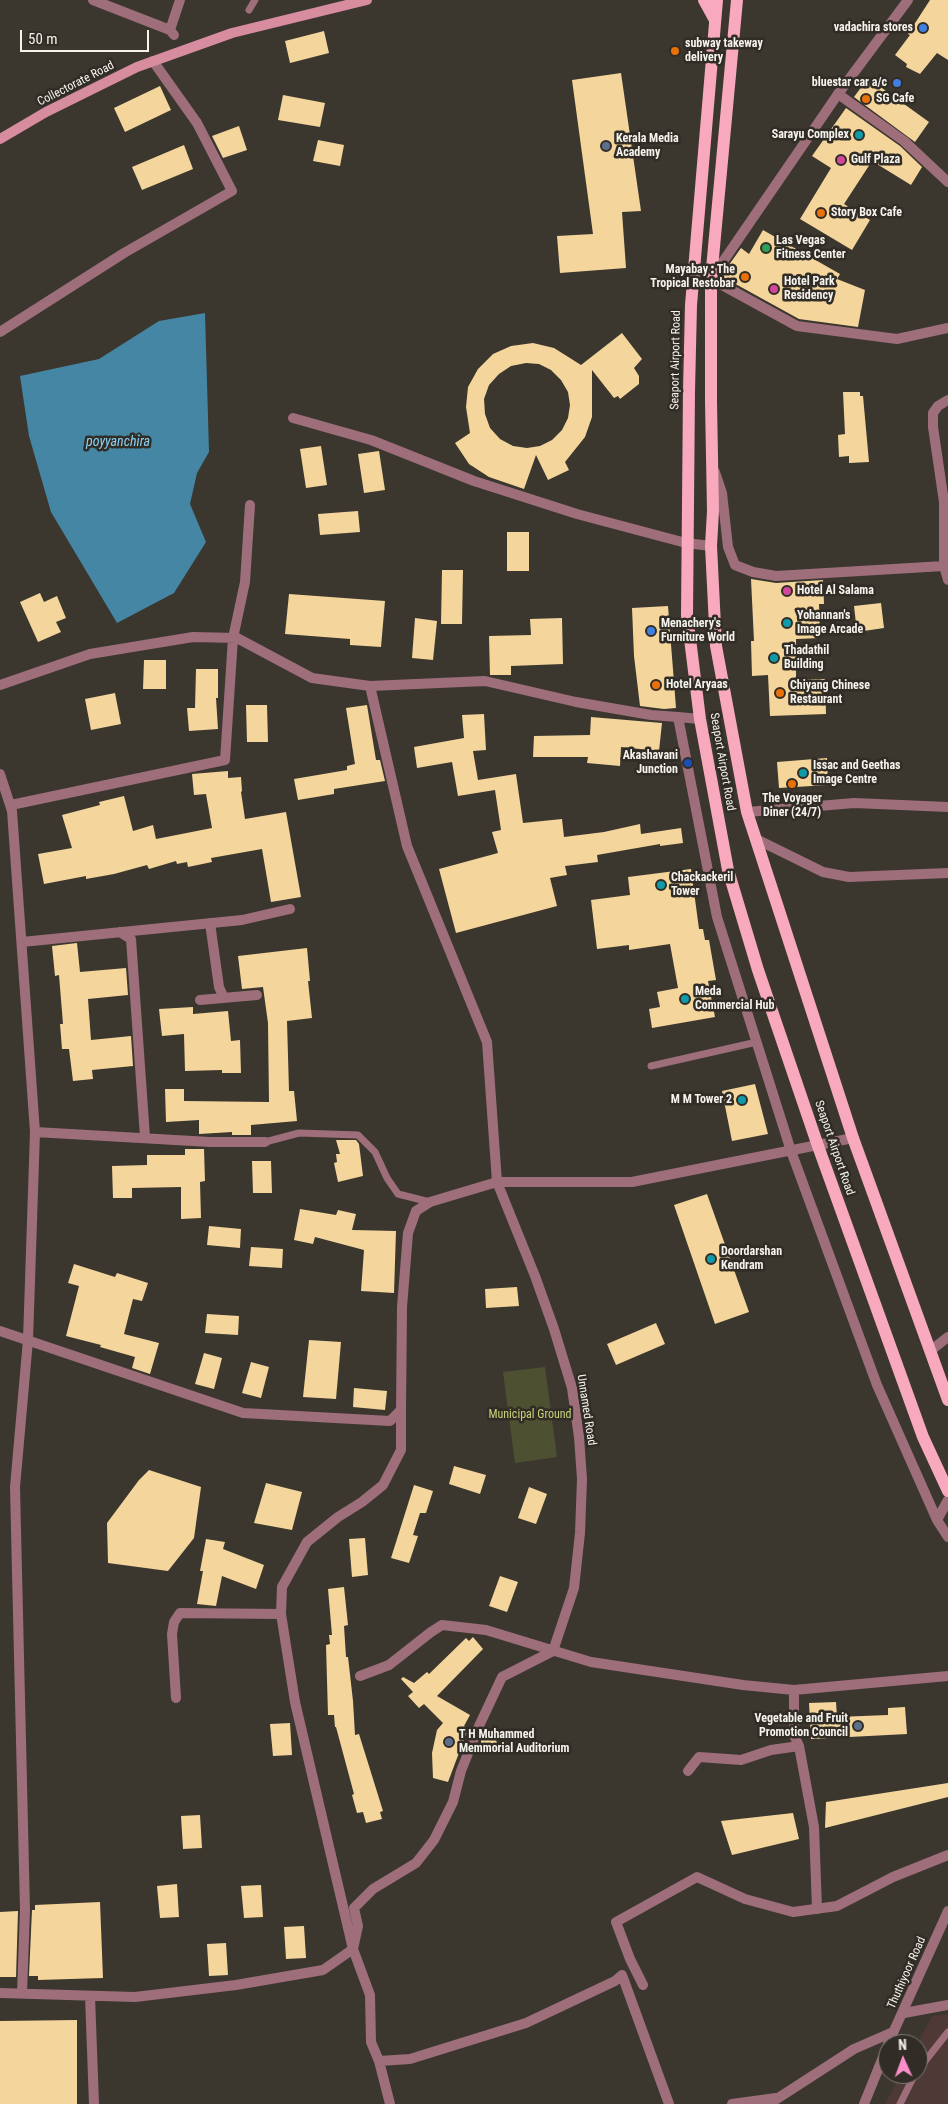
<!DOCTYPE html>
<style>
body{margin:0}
#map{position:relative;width:948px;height:2104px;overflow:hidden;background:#3b372f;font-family:"Roboto Condensed",sans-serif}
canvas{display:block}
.north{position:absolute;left:878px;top:2034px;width:50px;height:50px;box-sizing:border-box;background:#312c25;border:1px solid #7f7c75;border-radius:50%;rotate:358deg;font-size:14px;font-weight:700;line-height:20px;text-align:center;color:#f5f3ee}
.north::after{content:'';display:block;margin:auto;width:18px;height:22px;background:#f98fca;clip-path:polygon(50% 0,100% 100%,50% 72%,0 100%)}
.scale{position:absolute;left:20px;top:30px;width:129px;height:22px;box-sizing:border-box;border:2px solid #f5f3ee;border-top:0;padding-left:6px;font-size:15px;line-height:18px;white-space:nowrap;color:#f5f3ee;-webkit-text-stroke:4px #312c25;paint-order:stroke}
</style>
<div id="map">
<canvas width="948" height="2104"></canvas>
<div class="north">N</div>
<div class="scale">50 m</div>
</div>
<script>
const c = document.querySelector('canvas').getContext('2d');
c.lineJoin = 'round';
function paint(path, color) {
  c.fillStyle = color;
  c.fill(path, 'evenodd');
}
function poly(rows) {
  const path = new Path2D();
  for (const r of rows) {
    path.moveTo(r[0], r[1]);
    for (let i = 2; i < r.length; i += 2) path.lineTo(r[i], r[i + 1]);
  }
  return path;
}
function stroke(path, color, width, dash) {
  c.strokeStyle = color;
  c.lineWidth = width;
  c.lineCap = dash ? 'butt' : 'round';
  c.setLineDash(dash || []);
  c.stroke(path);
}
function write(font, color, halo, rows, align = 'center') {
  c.font = font + ' "Roboto Condensed",sans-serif';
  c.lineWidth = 5;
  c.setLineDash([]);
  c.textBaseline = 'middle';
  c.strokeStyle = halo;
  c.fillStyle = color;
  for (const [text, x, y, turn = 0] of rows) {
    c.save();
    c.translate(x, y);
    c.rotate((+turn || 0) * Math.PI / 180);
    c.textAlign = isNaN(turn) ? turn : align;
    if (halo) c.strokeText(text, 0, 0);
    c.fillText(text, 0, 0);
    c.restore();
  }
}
paint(poly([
 [948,2014,948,2104,885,2104,901,2074,918,2074,917,2044,932,2016]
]), '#4e3936');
paint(poly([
 [545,1367,557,1457,515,1463,503,1372]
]), '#4d5131');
paint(poly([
 [205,313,209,452,197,473,190,504,206,542,174,593,117,623,51,512,29,436,20,376,99,359,159,321]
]), '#4586a4');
paint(poly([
 [930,0,948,0,948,60,937,53,920,74,906,67,907,64,895,55,910,35,908,34],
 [324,31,329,53,290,63,285,41],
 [621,73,641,211,622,212,626,268,560,273,557,236,593,234,572,80],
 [868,78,929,122,915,142,854,97],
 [160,86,171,110,125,132,114,108],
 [283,95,325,103,320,127,278,120],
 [846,108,900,146,922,167,911,185,872,161,844,204,870,220,852,250,800,219,831,168,812,156],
 [239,126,247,150,223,158,212,136],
 [318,140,344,145,340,166,313,161],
 [184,145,193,169,142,190,132,167],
 [763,230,840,274,837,279,865,290,858,327,799,319,721,276,741,248,749,254],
 [622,333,642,359,634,368,639,376,639,384,620,399,618,396,614,398,592,370,592,417,585,437,565,462,569,470,548,480,536,455,524,489,489,477,469,464,455,443,470,433,466,407,468,387,478,369,493,354,511,346,533,343,554,348,581,365],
 [526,363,539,364,551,370,561,380,568,392,570,405,568,418,562,430,552,440,540,446,527,448,513,446,500,439,490,428,485,414,484,399,489,385,499,374,511,366],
 [843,392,860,392,860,396,863,396,869,462,849,463,849,456,839,457,838,435,845,434],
 [321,446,327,485,306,488,300,449],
 [379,451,385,490,364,493,358,454],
 [358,511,360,532,320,535,318,514],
 [507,532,529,532,529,571,507,571],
 [442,570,463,570,462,624,441,624],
 [751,579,776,583,823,580,824,604,819,604,820,638,796,639,796,680,825,679,826,714,770,716,768,675,752,676,751,641,754,641],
 [40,593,44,602,57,596,66,618,56,622,61,632,38,642,20,602],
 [289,594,385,601,381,647,350,645,350,639,285,634],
 [881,603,884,628,857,632,854,606],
 [668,606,676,708,664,709,640,706,634,656,632,608],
 [415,618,437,621,433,660,412,658],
 [562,618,563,664,511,666,511,675,490,675,489,636,531,635,530,619],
 [144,660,166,660,166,689,143,689],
 [196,669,218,669,218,698,216,698,218,729,189,731,187,708,195,708],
 [115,693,121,724,91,730,85,699],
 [246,705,267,705,268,742,247,742],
 [367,705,376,760,380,760,385,781,334,789,334,794,298,800,294,779,347,770,347,766,355,764,346,708],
 [484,714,486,750,473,751,478,780,516,774,523,823,562,819,564,837,604,832,640,824,641,834,681,828,683,843,660,846,660,844,597,855,598,862,565,866,567,875,550,878,557,906,456,933,439,869,498,853,492,832,501,830,495,790,458,796,452,762,417,768,414,747,464,738,462,715],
 [591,717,662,723,659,751,621,747,620,766,587,763,588,757,533,757,534,736,590,735],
 [827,758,828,785,779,788,777,762],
 [228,771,228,778,241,777,242,791,241,792,245,819,286,812,301,897,271,902,262,849,211,858,212,862,188,867,187,862,177,864,176,861,149,869,147,865,114,874,86,879,86,876,44,884,38,854,72,848,62,815,100,805,99,802,124,796,133,831,153,825,156,839,212,828,206,794,194,795,192,774],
 [691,869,699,929,703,929,705,940,709,940,716,980,708,981,715,1017,652,1028,649,1009,660,1007,657,992,678,988,670,944,629,950,629,945,597,949,591,900,630,895,628,877],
 [77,943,80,972,126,968,128,995,88,999,91,1040,131,1036,133,1066,92,1070,93,1079,73,1081,69,1049,62,1049,60,1024,63,1024,59,975,55,976,52,946],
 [307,948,310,981,308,981,312,1018,287,1021,289,1091,294,1091,297,1121,251,1125,251,1135,232,1135,232,1132,199,1134,199,1120,166,1122,165,1089,184,1089,184,1101,269,1102,268,1023,263,987,242,989,238,956],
 [193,1007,193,1014,228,1011,231,1041,240,1040,241,1073,222,1073,222,1070,185,1071,184,1034,162,1036,159,1009],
 [755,1084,768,1134,732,1141,722,1091],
 [336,1140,356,1140,359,1144,363,1176,338,1182,334,1163,337,1162,336,1154,340,1154],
 [185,1149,204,1149,205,1181,200,1182,201,1218,181,1219,181,1187,132,1188,132,1198,113,1198,112,1166,147,1165,147,1155,185,1155],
 [252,1161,271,1161,272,1193,253,1193],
 [707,1194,749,1312,715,1324,674,1205],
 [300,1209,336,1215,338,1210,356,1214,352,1230,396,1231,394,1293,361,1291,364,1250,315,1237,313,1244,294,1240],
 [209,1226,241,1229,240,1248,207,1245],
 [251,1247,283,1249,282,1268,249,1266],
 [74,1264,115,1277,117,1273,148,1283,142,1301,133,1299,124,1334,159,1343,150,1374,132,1368,135,1357,100,1347,101,1345,66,1336,79,1286,68,1283],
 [517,1287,519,1306,486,1308,485,1289],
 [207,1314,239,1316,238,1335,205,1333],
 [656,1323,665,1344,616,1365,607,1344],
 [309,1340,341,1342,336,1399,303,1397],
 [204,1353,222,1358,214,1389,195,1384],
 [251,1362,269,1367,261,1398,242,1393],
 [354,1388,387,1391,385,1410,353,1407],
 [454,1466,486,1475,480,1494,449,1484],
 [149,1470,201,1487,194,1538,168,1571,108,1563,107,1523,139,1480],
 [266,1483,302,1492,292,1530,254,1523],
 [414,1485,433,1491,426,1513,420,1513,413,1535,418,1536,409,1563,391,1558],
 [529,1487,547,1494,536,1524,518,1518],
 [365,1538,368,1575,352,1577,349,1539],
 [206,1539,225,1542,223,1549,264,1565,256,1589,222,1576,216,1606,197,1604,203,1571,200,1571],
 [500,1576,518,1582,507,1612,489,1606],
 [344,1587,348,1625,344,1626,346,1657,348,1657,353,1701,355,1735,359,1734,383,1811,380,1812,382,1819,366,1823,363,1812,357,1813,352,1795,354,1794,336,1727,335,1727,334,1715,328,1715,326,1645,330,1644,329,1635,332,1635,328,1589],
 [473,1637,483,1649,437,1696,470,1715,464,1726,468,1729,448,1782,433,1778,432,1753,437,1730,443,1723,424,1704,419,1708,408,1696,413,1692,401,1679,403,1677,414,1683,427,1672,429,1674,466,1638,469,1641],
 [836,1702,837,1717,888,1715,888,1708,905,1707,907,1734,811,1739,809,1703],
 [290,1723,292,1755,273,1756,270,1724],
 [496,1738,498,1753,481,1754,481,1740],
 [948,1783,948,1797,825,1828,826,1802],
 [793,1813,799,1839,732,1855,721,1821],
 [200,1815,202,1848,183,1849,181,1816],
 [177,1884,179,1917,160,1918,157,1886],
 [261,1885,263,1917,244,1918,241,1886],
 [100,1902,103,1978,38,1980,38,1976,29,1976,32,1910,35,1910,35,1905],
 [18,1911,16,1977,0,1977,0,1912],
 [304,1926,306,1958,286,1959,284,1927],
 [226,1943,228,1975,209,1976,207,1944],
 [77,2020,77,2104,0,2104,0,2021]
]), '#f4d69c');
stroke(poly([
 [249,10,255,0],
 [651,1066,757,1042],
 [265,1142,299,1133,358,1135,375,1152,387,1178,398,1194,430,1202],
 [918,2070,948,2032],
 [900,2104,915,2074]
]), '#9e6e7b', 7);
stroke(poly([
 [93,0,170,30],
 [174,35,170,30,180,0],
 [838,94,904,141,948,182],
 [711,279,797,326,897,339,948,328],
 [0,332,124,253,232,191,197,123,153,61],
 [948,400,938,406,933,413,933,427,944,502,944,566,948,567],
 [293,418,371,440,474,481,577,514,686,543,711,546],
 [715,472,722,493,728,547,735,565,753,572,776,576,944,566,948,580],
 [0,685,90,654,193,637,237,638,312,678,370,686,485,681,576,702,651,715,678,717],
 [0,774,12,811,35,1132,28,1340,15,1487,25,1910,22,1993],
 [11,805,225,760,233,638,245,582,250,505],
 [747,812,854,803,948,807],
 [756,839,823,872,849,877,948,873],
 [210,923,219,987,224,998],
 [120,932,131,939,145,1137],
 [22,942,242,920,290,909],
 [200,1000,257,995],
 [35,1132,210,1142,265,1142],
 [0,1331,243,1413,390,1421,401,1410,402,1307,408,1233,416,1211,430,1202,497,1182,632,1182,853,1138],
 [930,1351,948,1337],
 [401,1410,401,1450,383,1485,362,1502,338,1517,307,1542,282,1587,281,1614,295,1702,353,1949,370,1995,371,2042,379,2061,410,2059,526,2023,615,1981,622,1975,669,2104],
 [360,1676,389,1665,431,1632,442,1625,486,1630,591,1662,743,1685,794,1690,948,1676],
 [176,1698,172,1634,174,1622,180,1613,281,1614],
 [799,1746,814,1827,817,1909],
 [688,1771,699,1757,741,1760,771,1750,799,1746,794,1735,794,1690],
 [643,1985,630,1959,616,1922,697,1877,745,1899,793,1912,837,1906,893,1877,948,1855],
 [0,1993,135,1997,236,1985,323,1970,353,1949,358,1926,354,1908,373,1889,416,1863,434,1840,453,1802,461,1771,479,1726,502,1677,553,1651,574,1588,580,1533,582,1479,579,1437,572,1388,554,1329,535,1276,497,1182,487,1042,407,846,370,686],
 [90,1996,94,2104],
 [904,2013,948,2005],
 [379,2061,390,2104],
 [732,2104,776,2098],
 [769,2104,854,2049,893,2032]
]), '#9e6e7b', 10);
stroke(poly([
 [711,279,838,94,908,0],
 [700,719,678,717,717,917,791,1151,877,1385,937,1520],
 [948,1500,937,1520,948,1537],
 [888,2044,948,1911],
 [864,2104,888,2045]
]), '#9e6e7b', 10);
stroke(poly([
 [0,139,46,112,137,67,232,33,367,0]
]), '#d88ca0', 10);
stroke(poly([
 [704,0,715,20],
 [717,0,691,305,689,391,687,615,700,719,728,870,758,970,818,1146,923,1437,948,1491],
 [737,0,711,279,711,402,713,511,711,546,716,646,747,812,853,1138,948,1400]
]), '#f8a9be', 12);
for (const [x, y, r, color] of [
 [923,28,5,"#3f7fe0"],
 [675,51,5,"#e8710a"],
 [897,83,5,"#3f7fe0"],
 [866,99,5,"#e8710a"],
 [859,135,5,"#0f9aa8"],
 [606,146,5,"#5c6f8a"],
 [841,160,5,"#d1479c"],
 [821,213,5,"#e8710a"],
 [766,248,5,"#2e9e5b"],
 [745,277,5,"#e8710a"],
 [774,289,5,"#d1479c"],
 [787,591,5,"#d1479c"],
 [787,623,5,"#0f9aa8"],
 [651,631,5,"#3f7fe0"],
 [774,658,5,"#0f9aa8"],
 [656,685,5,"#e8710a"],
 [780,693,5,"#e8710a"],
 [688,763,5,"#1a4fb4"],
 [803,773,5,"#0f9aa8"],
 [792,784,5,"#e8710a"],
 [661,885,5,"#0f9aa8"],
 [685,999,5,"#0f9aa8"],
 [742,1100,5,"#0f9aa8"],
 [711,1259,5,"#0f9aa8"],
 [858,1726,5,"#5c6f8a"],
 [449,1742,5,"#5c6f8a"]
]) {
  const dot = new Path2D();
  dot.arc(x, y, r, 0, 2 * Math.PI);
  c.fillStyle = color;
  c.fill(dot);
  stroke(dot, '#312c25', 2);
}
write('bold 12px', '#f5f3ee', '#312c25', [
 ["vadachira stores",913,28,"right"],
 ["subway takeway",685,44],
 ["delivery",685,58],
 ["bluestar car a/c",887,83,"right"],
 ["SG Cafe",876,99],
 ["Sarayu Complex",849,135,"right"],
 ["Kerala Media",616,139],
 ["Academy",616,153],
 ["Gulf Plaza",851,160],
 ["Story Box Cafe",831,213],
 ["Las Vegas",776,241],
 ["Fitness Center",776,255],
 ["Mayabay : The",735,270,"right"],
 ["Tropical Restobar",735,284,"right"],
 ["Hotel Park",784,282],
 ["Residency",784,296],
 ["Hotel Al Salama",797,591],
 ["Yohannan's",797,616],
 ["Image Arcade",797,630],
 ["Menachery's",661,624],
 ["Furniture World",661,638],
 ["Thadathil",784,651],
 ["Building",784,665],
 ["Hotel Aryaas",666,685],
 ["Chiyang Chinese",790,686],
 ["Restaurant",790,700],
 ["Akashavani",678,756,"right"],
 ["Junction",678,770,"right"],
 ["Issac and Geethas",813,766],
 ["Image Centre",813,780],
 ["The Voyager",792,799,"center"],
 ["Diner (24/7)",792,813,"center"],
 ["Chackackeril",671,878],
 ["Tower",671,892],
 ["Meda",695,992],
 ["Commercial Hub",695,1006],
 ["M M Tower 2",732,1100,"right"],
 ["Doordarshan",721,1252],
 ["Kendram",721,1266],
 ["Vegetable and Fruit",848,1719,"right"],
 ["Promotion Council",848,1733,"right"],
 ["T H Muhammed",459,1735],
 ["Memmorial Auditorium",459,1749]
], 'left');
write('12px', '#f5f3ee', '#312c25', [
 ["Collectorate Road",76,84,-27],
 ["Seaport Airport Road",676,360,-89],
 ["Seaport Airport Road",722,762,80],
 ["Seaport Airport Road",834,1148,71],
 ["Unnamed Road",586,1410,81],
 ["Thuthiyoor Road",907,1973,-66]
]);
write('12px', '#c8d079', '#312c25', [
 ["Municipal Ground",530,1415]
]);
write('italic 14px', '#88d2f6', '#312c25', [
 ["poyyanchira",118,442]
]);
</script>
